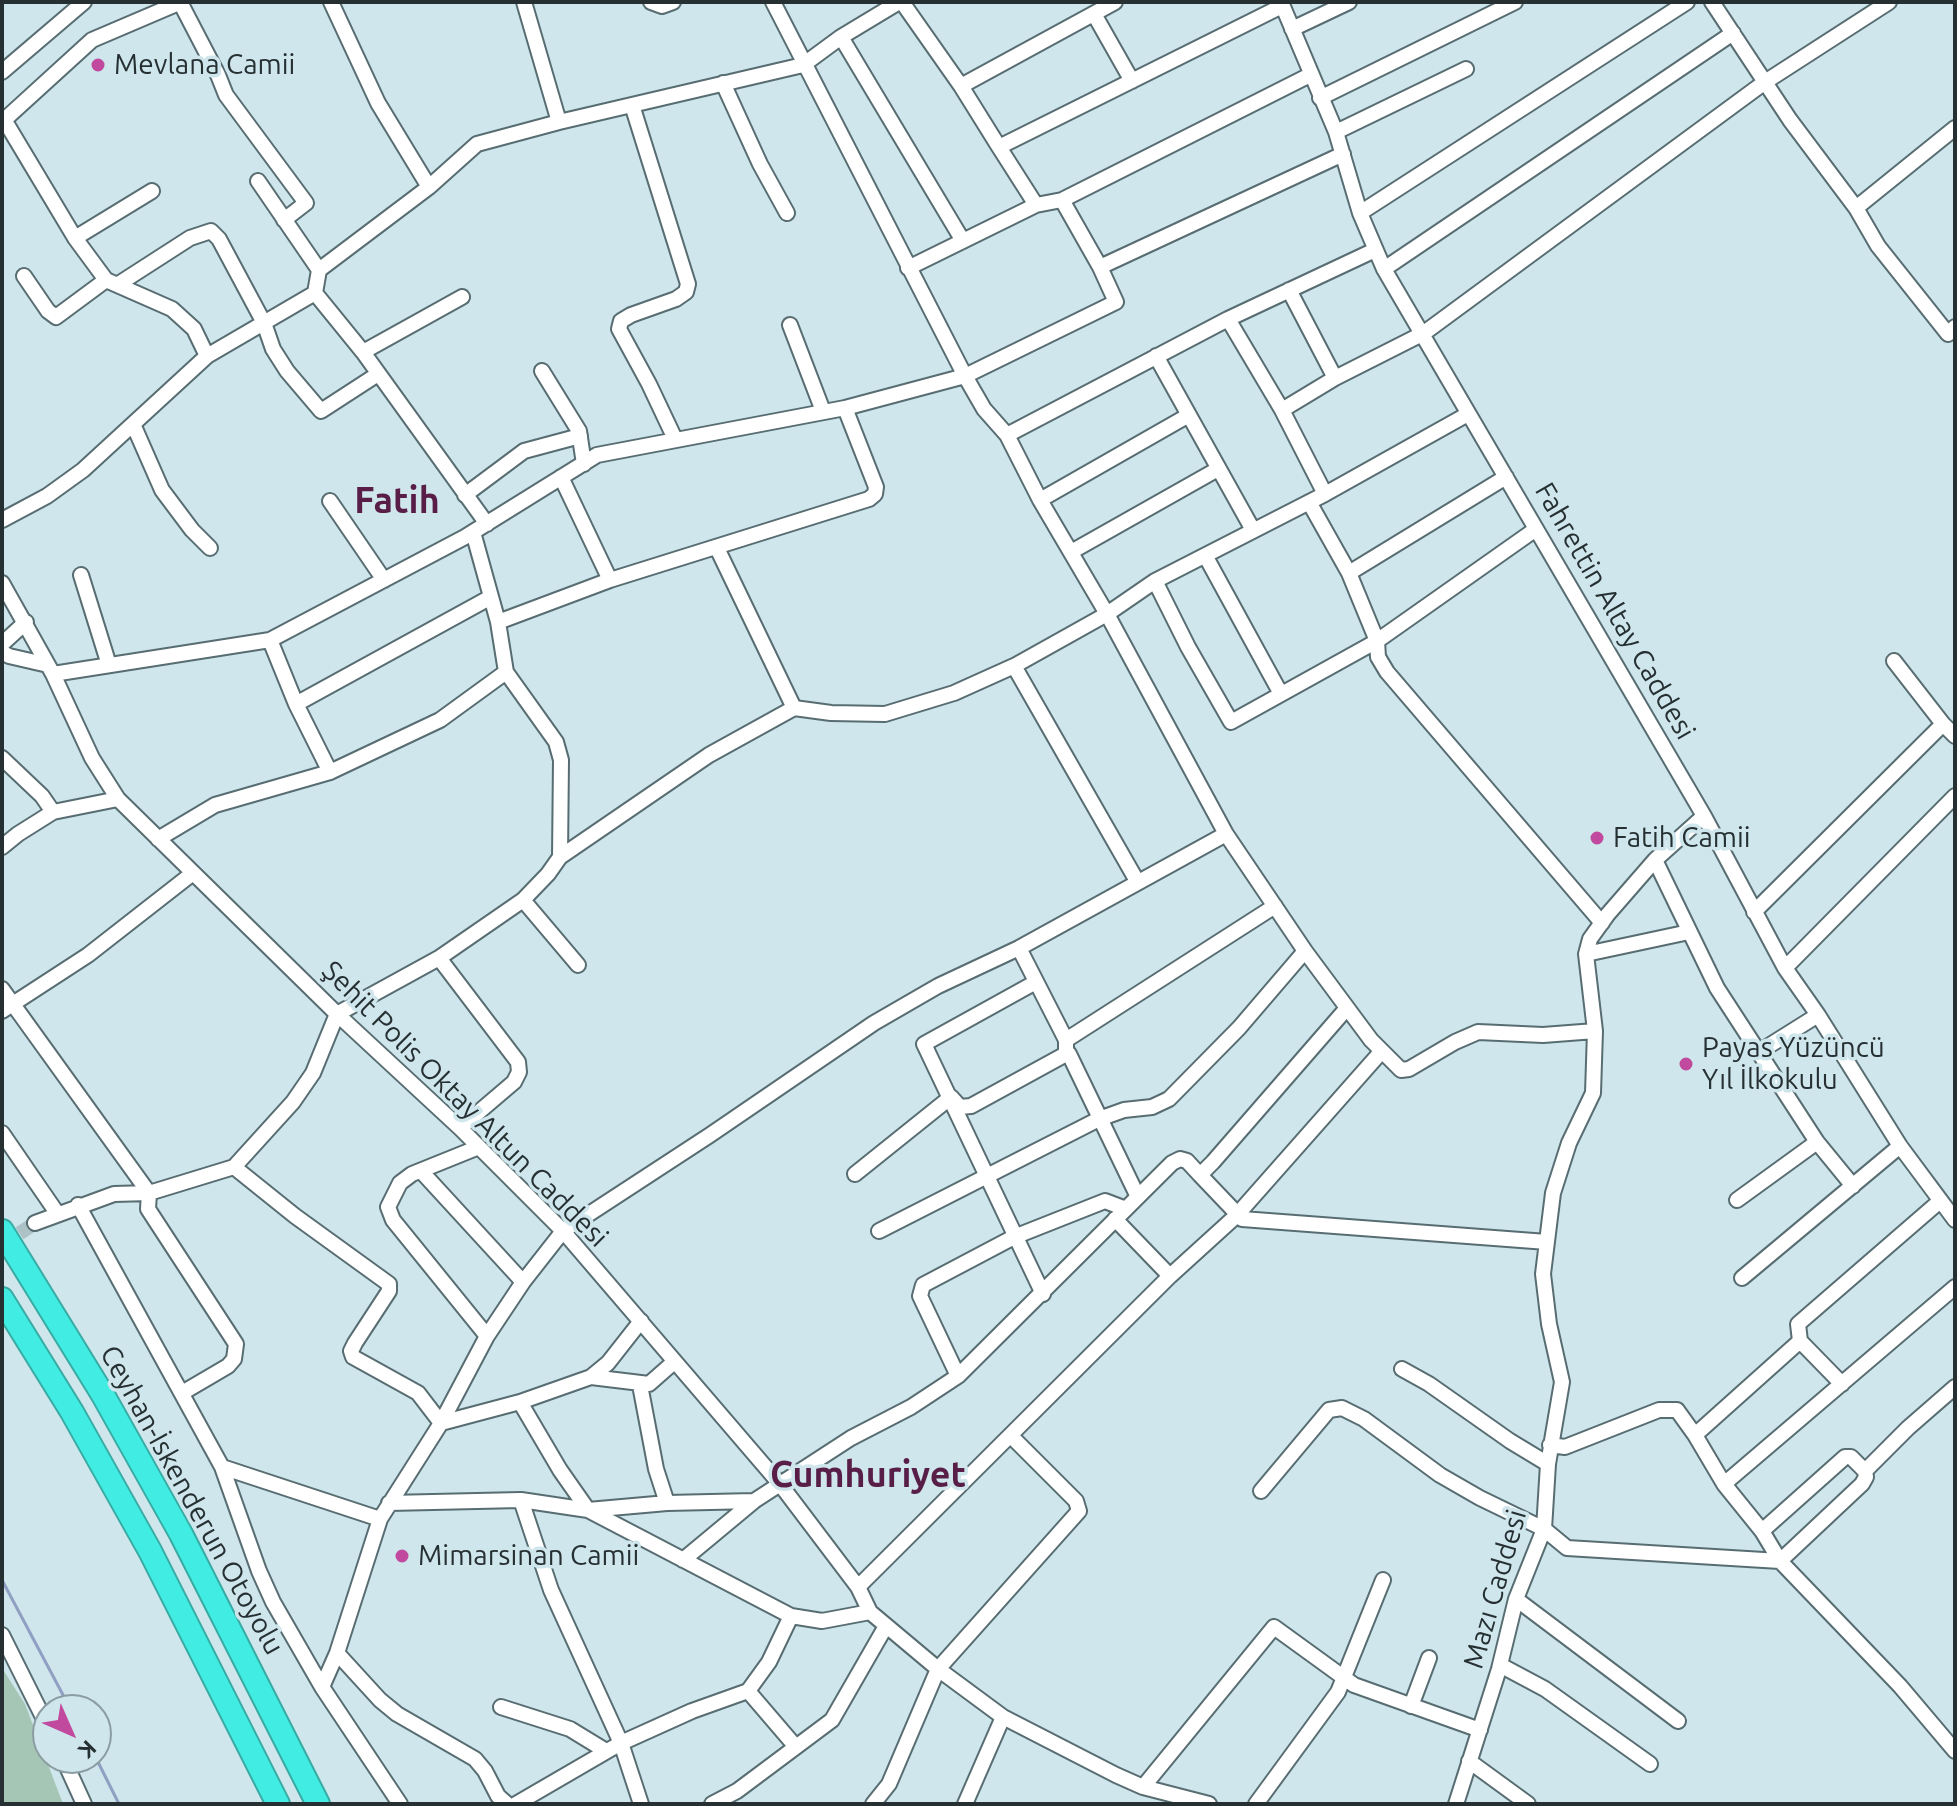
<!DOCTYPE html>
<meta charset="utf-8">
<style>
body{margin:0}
#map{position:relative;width:1957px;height:1806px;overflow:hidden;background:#cee6ec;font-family:Ubuntu,sans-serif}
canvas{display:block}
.frame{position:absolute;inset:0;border:4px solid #263032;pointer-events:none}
.north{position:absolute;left:32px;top:1694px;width:80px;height:80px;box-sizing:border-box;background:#cee6ec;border:2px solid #8b9da2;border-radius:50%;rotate:135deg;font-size:22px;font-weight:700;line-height:32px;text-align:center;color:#263032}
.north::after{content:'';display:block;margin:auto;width:28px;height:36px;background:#c14a9f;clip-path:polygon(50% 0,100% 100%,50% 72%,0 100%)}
</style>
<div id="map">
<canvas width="1957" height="1806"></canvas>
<div class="frame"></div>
<div class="north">K</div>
</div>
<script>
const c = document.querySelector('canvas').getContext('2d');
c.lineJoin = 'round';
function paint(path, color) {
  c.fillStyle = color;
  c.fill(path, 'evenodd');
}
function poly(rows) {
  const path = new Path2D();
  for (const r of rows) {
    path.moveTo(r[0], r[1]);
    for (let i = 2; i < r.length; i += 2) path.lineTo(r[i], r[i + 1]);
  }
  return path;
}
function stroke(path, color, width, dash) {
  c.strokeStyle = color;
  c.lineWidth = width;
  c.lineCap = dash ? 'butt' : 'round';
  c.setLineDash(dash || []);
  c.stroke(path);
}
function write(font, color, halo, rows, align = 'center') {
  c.font = font + ' Ubuntu,sans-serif';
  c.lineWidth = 7;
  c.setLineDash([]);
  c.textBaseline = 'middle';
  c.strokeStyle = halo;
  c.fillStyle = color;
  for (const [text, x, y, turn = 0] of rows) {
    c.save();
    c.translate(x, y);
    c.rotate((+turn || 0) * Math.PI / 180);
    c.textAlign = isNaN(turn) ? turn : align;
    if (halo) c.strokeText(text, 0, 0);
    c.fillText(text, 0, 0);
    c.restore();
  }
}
paint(poly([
 [2,1668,25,1704,63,1804,2,1804]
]), '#a6c6b5');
stroke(poly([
 [2,1580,71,1710],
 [96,1758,119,1804]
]), '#8fa0c3', 3);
stroke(poly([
 [2,1245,35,1223]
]), '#acc2c7', 14, [14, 7]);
const minor = poly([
 [180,2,218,75,226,95,306,203,284,220],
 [331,2,378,103,429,187],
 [524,2,559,122],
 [651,2,662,6,673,2],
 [773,2,965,376,984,409,1007,435,1228,319,1375,250],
 [902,2,961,86,999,147],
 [1281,2,1336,132,1360,213,1384,269,1704,816,1785,968,1818,1015,1900,1146,1955,1220],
 [1712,2,1790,120,1856,208,1878,246,1948,334,1955,327],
 [1094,14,1132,81],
 [1292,29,1349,2],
 [841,37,963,241],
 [2,72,84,2],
 [723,83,760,164,787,213],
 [961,86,1115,2],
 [1320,98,1515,2],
 [632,105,688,284,686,292,676,299,631,315,621,321,619,329,649,384,675,439],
 [5,121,75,238,106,280,172,309,194,329,207,356,315,293],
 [2,122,92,40,181,2],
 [1336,132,1466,69],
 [258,181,319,270],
 [1036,205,999,147,1282,6],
 [1856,208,1955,128],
 [1360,213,1687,2],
 [75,238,152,191],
 [1100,267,1343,154],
 [908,268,1036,205,1062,200,1310,75],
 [1384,269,1733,33],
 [24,276,48,311,56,317,106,280],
 [117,285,190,238,211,231,219,239,264,323,273,349,287,371,321,411,378,374],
 [1289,290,1335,378],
 [1228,319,1282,410,1325,494],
 [790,325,823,411],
 [363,352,462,297],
 [1156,356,1253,530],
 [542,371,579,431,584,464],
 [1282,410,1335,378,1424,333,1765,82,1889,2],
 [133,424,162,490,192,530,210,548],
 [1007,435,1040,500,1107,614,1226,834,1305,951],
 [561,477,610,580],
 [465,495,524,451,580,436],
 [1040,500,1189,415],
 [330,501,384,580],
 [1309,502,1349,573,1377,641,1378,657,1387,672,1602,923],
 [2,520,47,496,83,470,207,356],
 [487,524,363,352,315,293,319,270,429,187,477,144,559,122,803,65,841,37,899,2],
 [473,532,498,622,506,672,556,742,561,760,560,857],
 [717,548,794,708],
 [1071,552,1218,469],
 [1206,557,1281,694],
 [1349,573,1506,477],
 [81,575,109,665],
 [1155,581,1188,647,1231,722,1377,641,1536,529],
 [2,583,53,674,92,758,118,799,337,1014,460,1128,563,1231,780,1484,858,1587,870,1612,938,1669,1003,1717,1116,1775,1143,1787,1209,1804],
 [498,622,610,580,869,499,875,494,876,487,845,408],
 [270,640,296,704,330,772,440,720,506,672],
 [2,644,26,622],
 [2,652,9,656,48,665],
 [1894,661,1943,724,1955,736],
 [1014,666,1137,881],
 [53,674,270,640,465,537,597,455,845,408,965,376,1116,302,1100,267,1062,200],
 [296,704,491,597],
 [2,758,42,796,53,812],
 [158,839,215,805,330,772],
 [2,847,18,834,53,812,118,799],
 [1655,860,1717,988,1817,1142,1853,1186],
 [523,900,578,965],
 [1754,912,1943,724],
 [1019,948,1066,1040,1066,1054,1069,1054,1138,1197],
 [1586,954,1689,932],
 [439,958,518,1062,519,1072,514,1082,460,1128],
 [1785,968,1955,796],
 [1036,982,924,1044,1043,1294],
 [2,989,149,1193,148,1209,236,1344,234,1359,228,1366,182,1393],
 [2,1011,88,955,193,873],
 [1066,1040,1275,906],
 [1759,1052,1818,1015],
 [2,1133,57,1213],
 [479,1147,412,1174,400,1183,388,1207,393,1220,487,1336],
 [234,1167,295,1216,389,1284,389,1291,355,1343,351,1351,353,1357,418,1393,441,1423,380,1519,337,1653,322,1687],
 [421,1171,523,1282],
 [855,1174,951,1097,960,1107,971,1106,1066,1054],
 [1200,1175,1242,1219,1547,1242],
 [1737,1200,1817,1142],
 [78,1205,222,1467,259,1571,273,1602,322,1687,400,1804],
 [1115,1219,1170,1276],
 [35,1223,114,1194,149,1193,234,1167,293,1102,313,1073,337,1014,439,958,523,900,548,874,560,857,709,755,794,708,831,713,885,714,954,693,1014,666,1107,614,1155,581,1325,494,1468,414],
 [879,1231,1099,1119,1124,1110,1152,1107,1169,1099,1239,1028,1305,951,1371,1040,1401,1070,1409,1069,1455,1042,1478,1032,1543,1035,1595,1031],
 [1742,1278,1900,1146],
 [1800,1341,1842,1384],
 [1402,1369,1429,1384,1510,1441,1548,1464],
 [958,1376,920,1296,923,1285,1014,1237,1105,1201,1126,1209],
 [591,1377,649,1384,674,1362],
 [640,1385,656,1469,667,1503],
 [520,1402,560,1470,588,1510,667,1503,754,1501],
 [441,1423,487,1336,523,1282,563,1231,710,1135,874,1023,938,986,1019,948,1226,834],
 [441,1423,520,1402,591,1377,608,1363,641,1321],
 [1695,1435,1800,1341,1798,1324,1940,1201],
 [1550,1445,1565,1447,1659,1410,1677,1410,1695,1435,1724,1484,1762,1531,1780,1561,1900,1686,1955,1751],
 [222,1467,380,1519],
 [1724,1484,1955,1287],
 [1261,1491,1329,1410,1342,1408,1364,1419,1440,1475,1480,1498,1544,1529,1567,1548,1780,1561,1862,1484,1866,1477,1865,1471,1908,1428,1955,1387],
 [521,1500,551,1590,621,1743,641,1804],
 [389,1503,521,1500,588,1510,791,1616,822,1621,870,1612],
 [1762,1531,1845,1457,1851,1457,1865,1471],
 [683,1560,754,1501,851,1438,911,1407,958,1376,1172,1163,1180,1159,1187,1161,1200,1175,1213,1162,1347,1008],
 [858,1587,1170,1276,1236,1216,1381,1052],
 [1516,1599,1678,1721],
 [2,1635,48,1727],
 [337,1653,380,1700,397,1714,475,1759,485,1771,498,1796,507,1804],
 [1500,1665,1545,1689,1650,1764],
 [748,1691,796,1747],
 [1411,1706,1429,1658],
 [501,1707,570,1729,606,1751],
 [63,1758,84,1804],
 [1469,1761,1528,1804],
 [1143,1787,1274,1627,1354,1685,1480,1730],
 [516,1804,621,1743,692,1711,748,1691,769,1662,791,1616],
 [712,1804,737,1791,832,1720,886,1626],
 [873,1804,889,1784,938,1669,1079,1511,1076,1501,1012,1437],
 [965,1804,1003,1717],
 [1256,1804,1338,1692,1383,1580],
 [1456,1804,1499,1669,1516,1599,1544,1529,1548,1464,1562,1382,1549,1324,1543,1274,1553,1193,1569,1143,1593,1093,1595,1031,1586,954,1590,939,1608,914,1655,860,1704,816]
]);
const highway = poly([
 [2,1231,103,1395,181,1534,318,1804],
 [2,1299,72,1412,150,1551,278,1804]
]);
stroke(minor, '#586d72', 18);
stroke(highway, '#38aba4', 26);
stroke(minor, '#fff', 14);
stroke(highway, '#41ede2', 22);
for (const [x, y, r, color] of [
 [98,65,8,"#c14a9f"],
 [1597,838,8,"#c14a9f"],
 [1686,1064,8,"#c14a9f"],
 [402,1556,8,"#c14a9f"]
]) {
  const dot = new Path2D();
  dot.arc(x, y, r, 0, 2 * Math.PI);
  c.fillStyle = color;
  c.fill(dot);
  stroke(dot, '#cee6ec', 3);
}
write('28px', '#263032', '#cee6ec', [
 ["Mevlana Camii",114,65],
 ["Fatih Camii",1613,838],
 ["Payas Yüzüncü",1702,1048],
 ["Yıl İlkokulu",1702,1080],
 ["Mimarsinan Camii",418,1556]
], 'left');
write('28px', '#263032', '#cee6ec', [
 ["Fahrettin Altay Caddesi",1615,611,60],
 ["Şehit Polis Oktay Altun Caddesi",465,1104,45],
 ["Ceyhan-İskenderun Otoyolu",192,1500,61],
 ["Mazı Caddesi",1495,1589,-74]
]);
write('bold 36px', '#581e47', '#cee6ec', [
 ["Fatih",397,501],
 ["Cumhuriyet",868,1475]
]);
</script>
